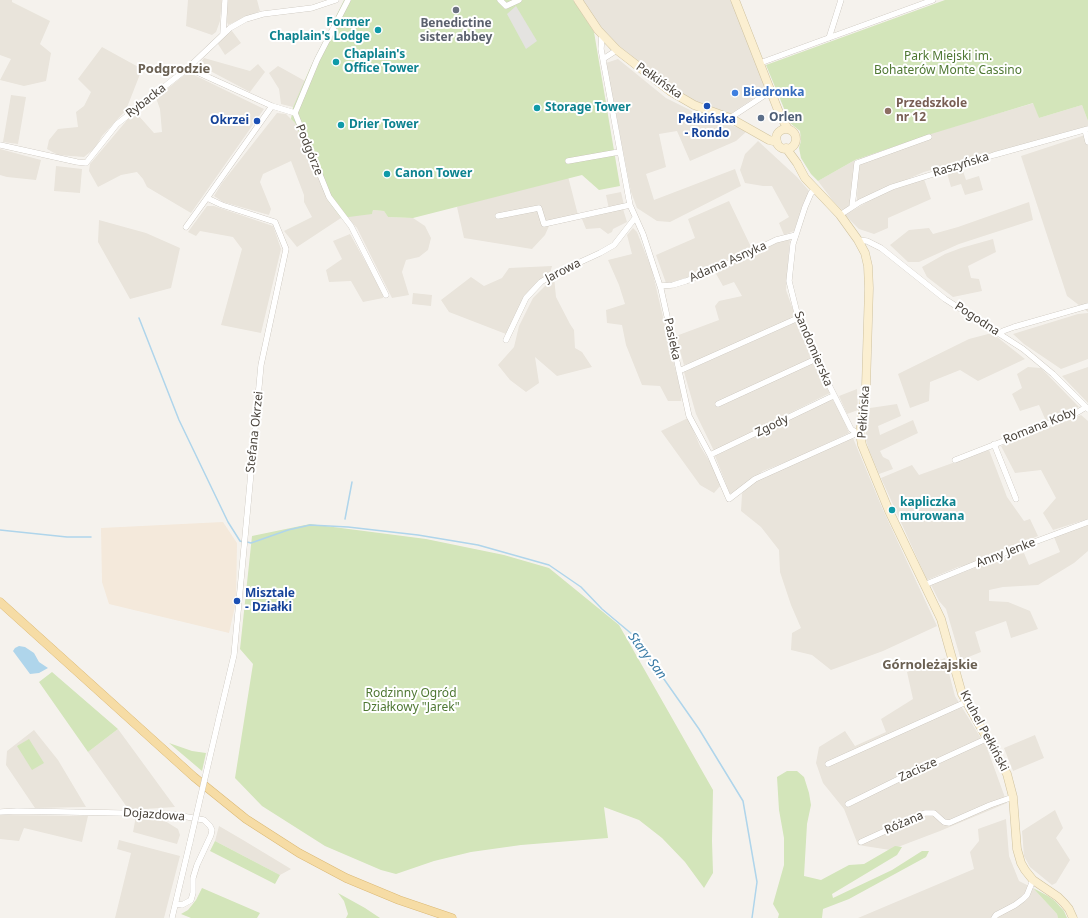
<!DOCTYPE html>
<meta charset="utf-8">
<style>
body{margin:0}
canvas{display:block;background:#f5f2ed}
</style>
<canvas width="1088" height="918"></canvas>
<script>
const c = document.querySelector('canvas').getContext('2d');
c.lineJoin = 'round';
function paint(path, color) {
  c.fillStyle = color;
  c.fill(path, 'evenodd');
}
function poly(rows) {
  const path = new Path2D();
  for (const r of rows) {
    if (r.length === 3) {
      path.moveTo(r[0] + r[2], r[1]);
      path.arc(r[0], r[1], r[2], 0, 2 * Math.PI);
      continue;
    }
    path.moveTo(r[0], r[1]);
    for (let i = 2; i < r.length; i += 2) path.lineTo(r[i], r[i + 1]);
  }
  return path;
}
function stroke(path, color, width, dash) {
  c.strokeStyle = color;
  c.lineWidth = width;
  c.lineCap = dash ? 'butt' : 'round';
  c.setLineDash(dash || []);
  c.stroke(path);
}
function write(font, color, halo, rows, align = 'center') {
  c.font = font + ' "Noto Sans",sans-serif';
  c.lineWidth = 4;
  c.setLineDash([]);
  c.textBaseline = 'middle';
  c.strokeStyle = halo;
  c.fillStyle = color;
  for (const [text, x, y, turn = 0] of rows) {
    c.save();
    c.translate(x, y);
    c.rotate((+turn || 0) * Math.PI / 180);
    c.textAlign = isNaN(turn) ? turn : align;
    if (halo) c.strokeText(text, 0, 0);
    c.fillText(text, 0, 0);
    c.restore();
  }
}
paint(poly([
 [0,0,12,0,12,2,50,21,40,44,51,53,46,81,24,86,0,80,11,59,0,55],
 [188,0,222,0,220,21,216,32,212,35,186,26],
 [228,0,257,0,260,11,228,25,226,19],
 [581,0,731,0,766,90,729,115,696,103,671,89,619,48,601,29],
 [232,31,241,43,225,55,218,44,219,40],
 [102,47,142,69,126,110,102,136,95,148,84,157,58,155,47,149,49,140,58,129,78,127,76,112,84,106,91,92,78,79],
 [204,58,250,71,258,64,265,72,250,92,199,65],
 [618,59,666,98,694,112,739,128,746,132,736,141,690,161,677,131,659,134,666,167,646,174,654,200,735,169,741,186,670,222,657,221,637,208,631,192,606,63],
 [278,66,305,81,293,107,281,104,279,89,269,73],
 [188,72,264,109,191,213,147,187,143,179,137,172,121,175,98,187,89,171,90,164,133,113,138,115,154,133,162,132,160,109,156,98],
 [311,82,372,214,373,210,384,211,388,217,413,218,425,226,431,238,428,250,419,257,406,260,402,272,409,295,392,298,357,228,347,217],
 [11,95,26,97,18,144,3,142],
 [1034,103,1039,118,1082,105,1088,121,1088,126,924,172,857,201,858,159,935,132],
 [277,113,286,114,295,123,329,202,341,218,297,247,284,231,312,217,304,202,304,195,291,161,263,174,260,182,271,209,269,215,223,202,214,196,222,183],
 [1088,134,1088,312,1067,296,1021,156],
 [758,141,797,177,810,192,803,204,794,231,784,235,779,223,789,217,772,186,763,186,745,183,740,170,745,154],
 [0,149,41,160,36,180,7,177,0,175],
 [563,157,578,215,549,226,545,235,532,249,464,238,457,207,492,182],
 [855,160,852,203,843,211,833,201,818,181],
 [56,166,82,169,80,193,54,191],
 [962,168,966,180,979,176,983,190,965,195,961,184,951,187,947,173],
 [924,179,931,199,888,218,888,228,874,234,859,229,845,215,881,194],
 [621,192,624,205,609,209,606,195],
 [729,201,752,249,676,282,666,283,656,255,695,238,688,219],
 [1029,202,1033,220,959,244,919,262,908,262,890,245,909,230,929,228,933,234,958,227],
 [207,206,214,206,273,226,281,249,261,333,221,325,242,249,233,237,200,231,196,236,188,232],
 [623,209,627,222,613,229,612,232,608,234,600,228,586,229,582,219],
 [99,220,146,233,180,248,171,288,130,299,98,242],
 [633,228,637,232,652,270,675,368,682,395,681,401,668,401,660,386,642,385,626,345,622,325,607,323,606,310,625,304,619,285,608,260,632,254,627,235],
 [350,234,384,295,383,298,363,302,351,281,329,282,326,270,342,259,333,241],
 [790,239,786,290,796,318,699,360,684,365,676,336,719,320,715,306,719,301,742,296,734,282,723,286,715,272,782,240],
 [993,239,996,252,968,266,971,278,979,279,982,291,953,297,927,277,922,267,945,254,961,248],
 [552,266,550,273,540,280,506,334,449,312,441,300,471,277,484,286,502,278,509,268],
 [554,277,556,297,570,324,574,330,575,348,582,352,592,367,557,376,535,357,539,383,526,392,510,380,498,365,514,347,519,326,533,298],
 [413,293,432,295,431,306,412,304],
 [1088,313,1088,359,1061,369,1024,344,1013,334,1078,314],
 [796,322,813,361,830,393,714,451,696,414,684,372],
 [992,333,1025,359,978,381,960,370,930,382,929,401,910,408,898,374,969,339],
 [1028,367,1041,368,1079,407,1046,421,1039,405,1020,411,1012,394,1022,388,1017,374],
 [1088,367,1088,403,1062,376],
 [857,389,858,410,847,414,839,396],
 [832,399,840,411,849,433,796,458,763,471,744,486,730,494,715,456],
 [897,404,901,416,878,426,880,435,913,420,918,433,880,451,883,457,889,460,893,469,879,474,869,450,865,437,870,408],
 [1081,415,1088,421,1088,519,1053,530,1043,513,1056,498,1041,470,1015,473,1001,446],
 [688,418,700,446,713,467,721,485,714,493,700,485,661,431],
 [853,438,883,510,937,626,883,651,831,670,812,655,791,650,792,633,801,628,791,605,780,572,779,550,761,527,741,511,742,494,744,490,758,480],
 [989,450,1007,497,1024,521,1030,519,1038,536,973,564,958,567,927,580,881,478,912,465,919,475],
 [1088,524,1088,551,1074,563,1038,585,1003,587,989,590,989,601,1008,602,1030,611,1038,629,1011,638,1006,621,975,632,981,652,961,660,946,609,939,601,931,585,992,561,1024,553,1029,565,1060,552,1054,537],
 [945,658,955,696,987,748,1007,803,940,831,890,850,858,845,844,809,823,783,816,763,819,747,845,731,855,746,886,732,881,719,913,699,907,672],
 [118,729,175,807,129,810,88,752],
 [34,730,58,760,86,807,35,808,6,765,7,751],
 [1035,735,1044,758,1013,771,1004,748],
 [1055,810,1063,828,1056,838,1070,860,1056,883,1052,885,1030,867,1024,856,1022,831],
 [0,815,88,816,82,842,24,828,19,841,0,839],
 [136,816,165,821,178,829,180,835,177,844,133,832],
 [1006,819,1009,856,1019,881,1033,888,1057,914,1058,918,858,918,974,869,970,852,979,841,978,829],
 [219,826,243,840,291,869,280,875,215,841],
 [119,840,180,856,164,918,115,918,131,853,117,849]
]), '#e9e4db');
paint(poly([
 [223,522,237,543,236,602,229,633,109,604,102,582,101,528]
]), '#f4e9db');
paint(poly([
 [344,0,573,0,594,32,620,186,599,190,582,175,413,218,388,217,384,211,373,210,372,214,341,218,329,202,295,123,291,119,293,107,311,66],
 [945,0,1088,0,1088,121,1082,105,1039,118,1033,103,931,134,855,160,818,181,811,174,801,158,799,148,801,141,800,131,790,123,766,65],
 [310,524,426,539,504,555,549,568,619,625,713,790,712,841,713,873,704,888,685,862,662,838,639,820,604,807,608,838,521,845,471,852,434,861,396,874,381,870,325,846,262,806,235,778,253,664,240,649,252,536],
 [52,672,118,729,88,752,39,682],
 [29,739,44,763,32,770,17,746],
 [169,743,192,751,206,753,202,771],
 [787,771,797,771,804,777,809,793,811,805,807,824,804,876,821,880,849,865,864,864,895,846,902,847,897,855,832,894,833,898,892,870,922,851,929,851,926,857,849,899,823,909,822,918,778,918,779,914,773,904,784,865,784,838,779,810,777,777],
 [215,841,280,875,275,884,210,851],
 [202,888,260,913,257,918,191,918,181,914,188,910,196,900],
 [1033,888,1048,896,1055,901,1064,911,1067,918,1058,918,1057,914],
 [338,893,365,908,380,918,346,918,348,914,344,901]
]), '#d3e5ba');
paint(poly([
 [516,6,537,41,526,49,507,14]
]), '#e4e3e0');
paint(poly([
 [19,646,25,647,34,653,39,662,48,668,39,673,30,674,13,651,15,648]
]), '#afd5eb');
stroke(poly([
 [139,318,179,420,228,522,240,541,243,542],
 [345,519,352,482],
 [0,530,67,537,91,537],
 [247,542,251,543,288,530,310,525,348,527,418,535,478,545,549,565,581,587,602,609,633,635,699,729,743,801,757,882,752,918]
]), '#afd5eb', 1.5);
const street = poly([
 [348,0,317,60,295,113,329,197,351,226,386,295],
 [500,0,506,6,519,0],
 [223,33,225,0],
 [602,34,601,49,630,205,643,234,661,289,689,416,710,455,729,499,755,479,853,435,855,432],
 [829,38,841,0],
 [603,59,617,50],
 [760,63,933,0],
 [188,68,272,106,295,113],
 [730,118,771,91],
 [1085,130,1088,142],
 [0,145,77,162,86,163,117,124,188,68,230,28,246,19,263,14,312,8,336,0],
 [568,161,619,152],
 [816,189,811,193,805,207,793,244,789,281,799,321,816,359,851,429,858,434],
 [852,207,857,163,929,137],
 [840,215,860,202,892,187,994,155,1088,129],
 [498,216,539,208,544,224,630,205],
 [186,227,207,198],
 [858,240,867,241,881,248,945,299,1023,349,1053,374,1088,409],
 [660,286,673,285,686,281,719,268,776,240,796,235],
 [1000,334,1003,331,1014,327,1088,306],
 [506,340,526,298,541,282,552,275,600,253,614,245,635,218],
 [679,371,798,318],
 [718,404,816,359],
 [994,444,1016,499],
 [710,455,833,396],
 [955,460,1078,412,1086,407],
 [924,585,978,563,1088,522],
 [219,718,234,655,261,365,286,249,275,222,222,205,207,198,272,106],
 [828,764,966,702],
 [848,804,903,777,988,738],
 [0,812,17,811,171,814,204,820,210,826,212,830,211,835,197,865,193,878,193,893,191,900,182,905,176,904],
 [861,842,925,813,934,813,944,822,949,823,990,805,1013,797],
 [172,918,190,842],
 [994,918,996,915,1015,905,1023,899,1027,895,1033,880]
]);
const secondary = poly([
 [578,0,598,30,617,50,670,91,694,105,730,118,769,140,777,142],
 [735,0,780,115,788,129],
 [786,139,10],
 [786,148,797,163,805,178,840,215,858,240,865,253,868,266,869,288,866,386,860,434,862,445,889,511,941,619,962,694,1007,774,1013,797,1017,849,1021,863,1025,870,1033,880,1058,897,1064,903,1069,909,1073,918]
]);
const primary = poly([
 [0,602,194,777,246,819,299,853,346,878,399,900,452,918]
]);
stroke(street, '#c0bab0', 6);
stroke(secondary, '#d0c3a0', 9);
stroke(primary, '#dbb975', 9);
stroke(street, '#fff', 5.5);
stroke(secondary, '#fbefd1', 8);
stroke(primary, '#f6dca5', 8);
const streetBridge = poly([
 [190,842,219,718]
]);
stroke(streetBridge, '#c0bab0', 6, []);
stroke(streetBridge, '#fff', 5.5);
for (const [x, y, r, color] of [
 [456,10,4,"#6b7280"],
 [378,30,4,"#0f9aa8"],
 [336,62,4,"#0f9aa8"],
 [735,93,4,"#3f7fe0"],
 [707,106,4,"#1a4fb4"],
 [537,108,4,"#0f9aa8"],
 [888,111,4,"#8d6e63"],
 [761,118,4,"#5c6f8a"],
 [257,121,4,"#1a4fb4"],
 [341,125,4,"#0f9aa8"],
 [387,174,4,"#0f9aa8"],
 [892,510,4,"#0f9aa8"],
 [237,601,4,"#1a4fb4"]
]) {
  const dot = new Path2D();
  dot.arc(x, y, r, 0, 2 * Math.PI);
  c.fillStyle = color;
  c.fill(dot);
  stroke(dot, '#fff', 1.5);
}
write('bold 12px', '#0d838f', '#fff', [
 ["Former",370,23,"right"],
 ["Chaplain's Lodge",370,37,"right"],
 ["Chaplain's",344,55],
 ["Office Tower",344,69],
 ["Storage Tower",545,108],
 ["Drier Tower",349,125],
 ["Canon Tower",395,174],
 ["kapliczka",900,503],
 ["murowana",900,517]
], 'left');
write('bold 12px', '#5b616d', '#fff', [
 ["Benedictine",456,24],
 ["sister abbey",456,38]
]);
write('12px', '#4e7732', '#fff', [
 ["Park Miejski im.",948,57],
 ["Bohaterów Monte Cassino",948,71],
 ["Rodzinny Ogród",411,694],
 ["Działkowy \"Jarek\"",411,708]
]);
write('12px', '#49433b', '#fff', [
 ["Pełkińska",659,81,35],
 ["Rybacka",146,101,-38],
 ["Podgórze",309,150,68],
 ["Raszyńska",961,165,-17],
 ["Adama Asnyka",728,262,-24],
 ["Jarowa",563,271,-27],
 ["Pogodna",977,319,33],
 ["Pasieka",672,339,78],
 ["Sandomierska",813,349,67],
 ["Pełkińska",864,412,-86],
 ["Zgody",772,426,-26],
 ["Romana Koby",1040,426,-22],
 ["Stefana Okrzei",255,432,-84],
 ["Anny Jenke",1006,553,-21],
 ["Kruhel Pełkiński",984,731,62],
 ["Zacisze",918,770,-25],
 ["Dojazdowa",154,815,4],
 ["Różana",904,823,-23]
]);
write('bold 12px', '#366cbe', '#fff', [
 ["Biedronka",743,93]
], 'left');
write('bold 12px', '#785e54', '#fff', [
 ["Przedszkole",896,104],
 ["nr 12",896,118]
], 'left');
write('bold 12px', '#4e5e75', '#fff', [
 ["Orlen",769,118]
], 'left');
write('bold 12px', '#164399', '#fff', [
 ["Pełkińska",707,120],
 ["- Rondo",707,134],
 ["Okrzei",249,121,"right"],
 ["Misztale",245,594,"left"],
 ["- Działki",245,608,"left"]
]);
write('bold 13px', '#6b6153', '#fff', [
 ["Podgrodzie",174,69],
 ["Górnoleżajskie",930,665]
]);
write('italic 13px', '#397ba6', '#fff', [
 ["Stary San",647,656,53]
]);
</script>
